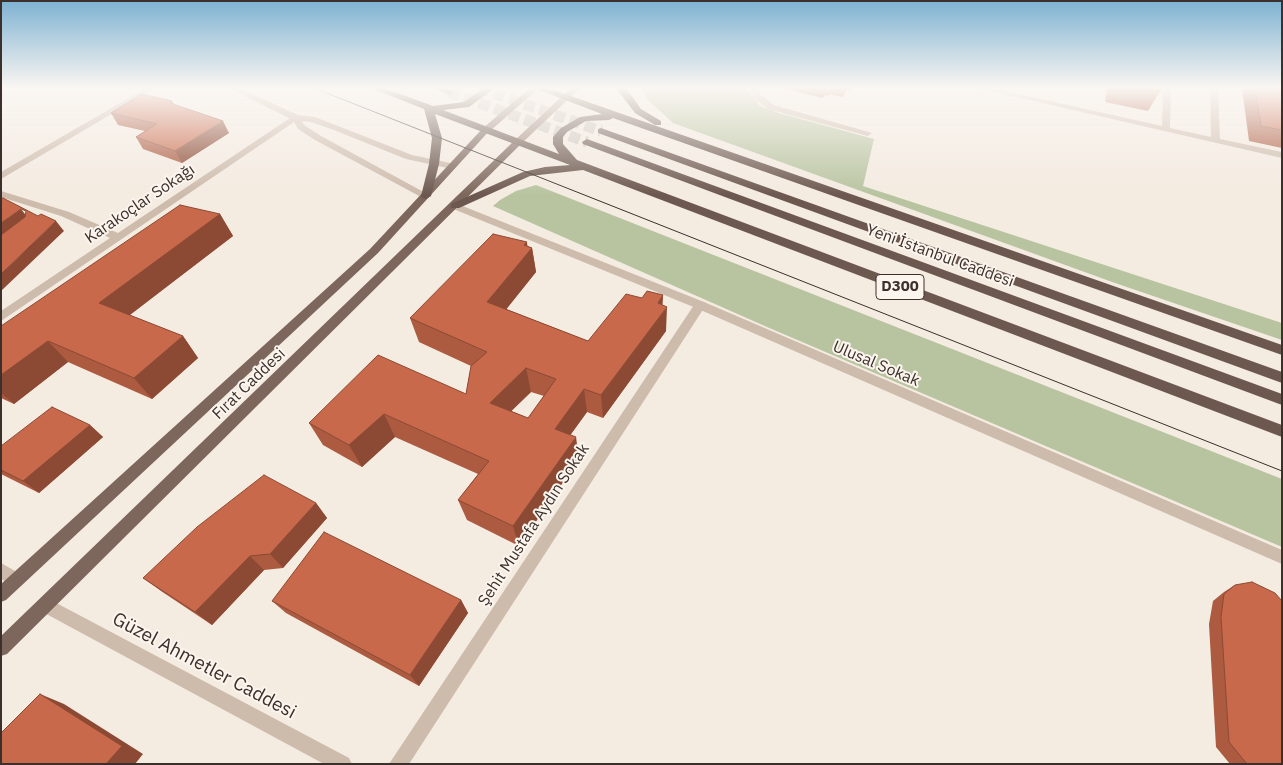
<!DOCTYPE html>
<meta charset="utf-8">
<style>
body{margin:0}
#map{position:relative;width:1283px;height:765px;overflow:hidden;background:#f4ebe1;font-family:"IBM Plex Sans",sans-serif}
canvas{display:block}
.frame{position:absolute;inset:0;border:2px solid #3b302b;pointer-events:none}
</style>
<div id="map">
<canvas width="1283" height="765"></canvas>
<div class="frame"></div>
</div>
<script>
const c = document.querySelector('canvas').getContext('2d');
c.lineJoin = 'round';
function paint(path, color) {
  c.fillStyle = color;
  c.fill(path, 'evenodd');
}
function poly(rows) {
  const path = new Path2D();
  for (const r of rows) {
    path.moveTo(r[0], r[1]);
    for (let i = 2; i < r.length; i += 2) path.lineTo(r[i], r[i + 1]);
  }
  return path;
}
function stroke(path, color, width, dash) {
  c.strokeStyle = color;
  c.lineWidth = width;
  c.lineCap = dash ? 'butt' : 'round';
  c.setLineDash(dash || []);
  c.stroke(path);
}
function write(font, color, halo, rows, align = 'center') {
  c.font = font + ' "IBM Plex Sans",sans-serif';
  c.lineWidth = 4;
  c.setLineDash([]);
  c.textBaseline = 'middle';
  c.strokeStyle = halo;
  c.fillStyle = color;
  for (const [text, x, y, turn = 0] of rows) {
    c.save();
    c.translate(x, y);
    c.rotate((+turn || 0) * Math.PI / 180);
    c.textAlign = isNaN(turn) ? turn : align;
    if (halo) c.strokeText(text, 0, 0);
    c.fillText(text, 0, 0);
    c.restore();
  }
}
paint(poly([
 [641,88,746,88,760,106,779,113,874,139,863,186,1282,323,1282,340,1115,283,673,123,647,99],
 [536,185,1282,479,1282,547,767,327,493,206,500,200,516,191]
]), '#b8c4a0');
stroke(poly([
 [479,88,601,131],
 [449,92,587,142]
]), '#cfc6bd', 11, [11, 5]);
paint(poly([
 [146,88,156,88,1,179,1,172,146,88],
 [749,88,757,88,761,95,774,105,872,133,868,136,768,109,754,98,749,88],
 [977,88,992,88,1162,126,1163,88,1171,88,1170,128,1211,137,1210,88,1218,88,1220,139,1282,152,1282,158,977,88],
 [293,116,300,118,1,321,1,311,110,238,61,216,1,197,1,191,69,212,118,233,293,116],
 [700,301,704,302,706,305,704,308,409,764,389,764,696,302,700,301],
 [1,563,22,575,25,580,22,585,17,587,1,579,1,563],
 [45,597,349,758,352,764,324,764,39,610,37,605,39,600,45,597]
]), '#cdbbac');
paint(poly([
 [228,88,239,88,298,115,315,117,412,155,455,164,457,166,452,169,406,159,334,130,311,122,302,121,304,125,321,136,431,196,426,199,423,198,315,140,298,129,293,120,228,88],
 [455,203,704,302,1282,550,1282,564,696,308,451,208,450,206,455,203]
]), '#cdbbac');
paint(poly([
 [530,88,539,88,489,132,483,132,483,128,530,88],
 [571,88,580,88,521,144,515,144,515,140,571,88]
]), '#a18a7d');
paint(poly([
 [483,128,490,130,378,253,6,600,1,602,1,584,370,249,483,128],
 [518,139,523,142,521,144,7,654,1,656,1,636,515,140,518,139]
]), '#7d675c');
paint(poly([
 [371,88,384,88,433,106,464,102,484,88,495,88,469,107,443,110,559,154,553,144,553,137,561,128,580,117,602,114,534,88,548,88,1282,345,1282,355,613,118,609,120,586,121,567,132,563,137,563,144,577,160,1282,425,1282,437,583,170,530,176,459,208,451,208,451,204,523,172,545,167,570,165,435,114,442,138,439,164,431,196,426,199,422,198,421,196,429,164,432,138,424,109,371,88],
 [434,88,447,88,454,92,449,95,434,88],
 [616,88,626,88,641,109,661,121,661,125,655,125,635,113,616,88],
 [601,128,1282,372,1282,383,598,133,598,129,601,128],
 [587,139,1282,394,1282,405,583,144,582,142,587,139]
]), '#6c584f');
stroke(poly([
 [314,88,1282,471]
]), '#3b302b', 1);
paint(poly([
 [781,88,853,88,851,91,846,90,843,97,829,94,828,96,824,95,823,98],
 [1107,88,1162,88,1148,111,1105,102],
 [1242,88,1282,88,1282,148,1249,141],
 [172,101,174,104,229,133,182,163,143,149,136,137,145,131,118,125,111,113],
 [220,214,233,236,129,315,183,336,198,358,152,399,68,362,14,404,1,398,1,326],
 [527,242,527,246,532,248,536,272,506,309,588,341,642,298,663,295,662,305,666,331,603,418,587,412,570,435,579,459,519,546,467,520,458,500,478,474,395,437,362,467,323,445,309,423,466,394,471,366,419,342,410,318],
 [531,392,544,396,528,418,511,411],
 [90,425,103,437,39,493,1,474,1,446],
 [316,503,327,518,283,568,264,570,212,625,161,591,143,578],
 [1235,585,1282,764,1230,764,1216,747,1209,624,1213,601,1224,592],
 [461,600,468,613,419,686,286,613,272,601]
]), '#ac5a40');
paint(poly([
 [825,88,826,88,824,95,823,98],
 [845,88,847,88,843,97],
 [223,121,229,133,182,163,175,151],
 [21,209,28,218,1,238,1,223],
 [220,214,233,236,117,325,99,303],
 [56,221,64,231,1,291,1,274],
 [527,242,528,253,532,248,536,272,493,326,487,302,524,245],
 [663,295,662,314,667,307,666,331,603,418,601,395],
 [183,336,198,358,152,399,134,378],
 [48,341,68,362,14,404,1,393,1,375],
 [526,368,531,392,496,426,490,403],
 [584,389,587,412,559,451,555,429],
 [384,414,395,437,362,467,349,445],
 [90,425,103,437,39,493,23,481],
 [576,437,579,459,519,546,513,526],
 [316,503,327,518,283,568,270,554],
 [250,556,264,570,212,625,195,612],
 [461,600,468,613,419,686,410,675],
 [40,694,64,704,143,754,135,764,106,764]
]), '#8c4a34');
const building = poly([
 [1255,88,1282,88,1282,130,1261,126,1255,88],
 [142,94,172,101,170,103,223,121,175,151,136,137,157,124,111,113,142,94],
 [3,198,38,216,41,214,56,221,1,274,1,235,25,217,26,211,21,209,1,223,1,199,3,198],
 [180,205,220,214,99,303,183,336,134,378,48,341,1,375,1,326,180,205],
 [493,234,527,242,524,245,532,248,487,302,588,341,626,294,642,298,647,291,663,295,658,303,667,307,601,395,584,389,555,429,576,437,513,526,458,500,489,461,384,414,349,445,309,423,378,355,466,394,471,366,487,352,410,318,493,234],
 [526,368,556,379,528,418,490,403,526,368],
 [52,407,90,425,23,481,1,470,1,446,52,407],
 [264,475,316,503,270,554,250,556,195,612,143,578,197,527,264,475],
 [324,532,461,600,410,675,272,601,324,532],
 [1252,582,1275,593,1282,601,1282,764,1247,764,1229,742,1221,617,1224,594,1235,585,1252,582],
 [40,694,122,746,106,764,1,764,1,733,40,694]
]);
paint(building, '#c8694b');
stroke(building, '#8c4a34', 1);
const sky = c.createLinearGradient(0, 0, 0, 195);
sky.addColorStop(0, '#7eb2d2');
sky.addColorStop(0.45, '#faf6f2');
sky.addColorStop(1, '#faf6f200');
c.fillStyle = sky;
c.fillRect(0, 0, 1283, 195);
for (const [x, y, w] of [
 [900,287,48]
]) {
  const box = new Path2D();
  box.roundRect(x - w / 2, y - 12.5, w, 25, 4);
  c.fillStyle = '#fbf5ee';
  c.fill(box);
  stroke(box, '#3b302b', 1);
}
write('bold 15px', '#3b302b', null, [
 ["D300",900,287]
]);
write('16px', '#3b302b', '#fbf5ee', [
 ["Karakoçlar Sokağı",140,204,-34],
 ["Yeni İstanbul Caddesi",940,256,20],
 ["Ulusal Sokak",876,364,23],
 ["Fırat Caddesi",249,384,-44],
 ["Şehit Mustafa Aydın Sokak",534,525,-57]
]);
write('19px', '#3b302b', '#fbf5ee', [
 ["Güzel Ahmetler Caddesi",204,666,28]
]);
</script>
